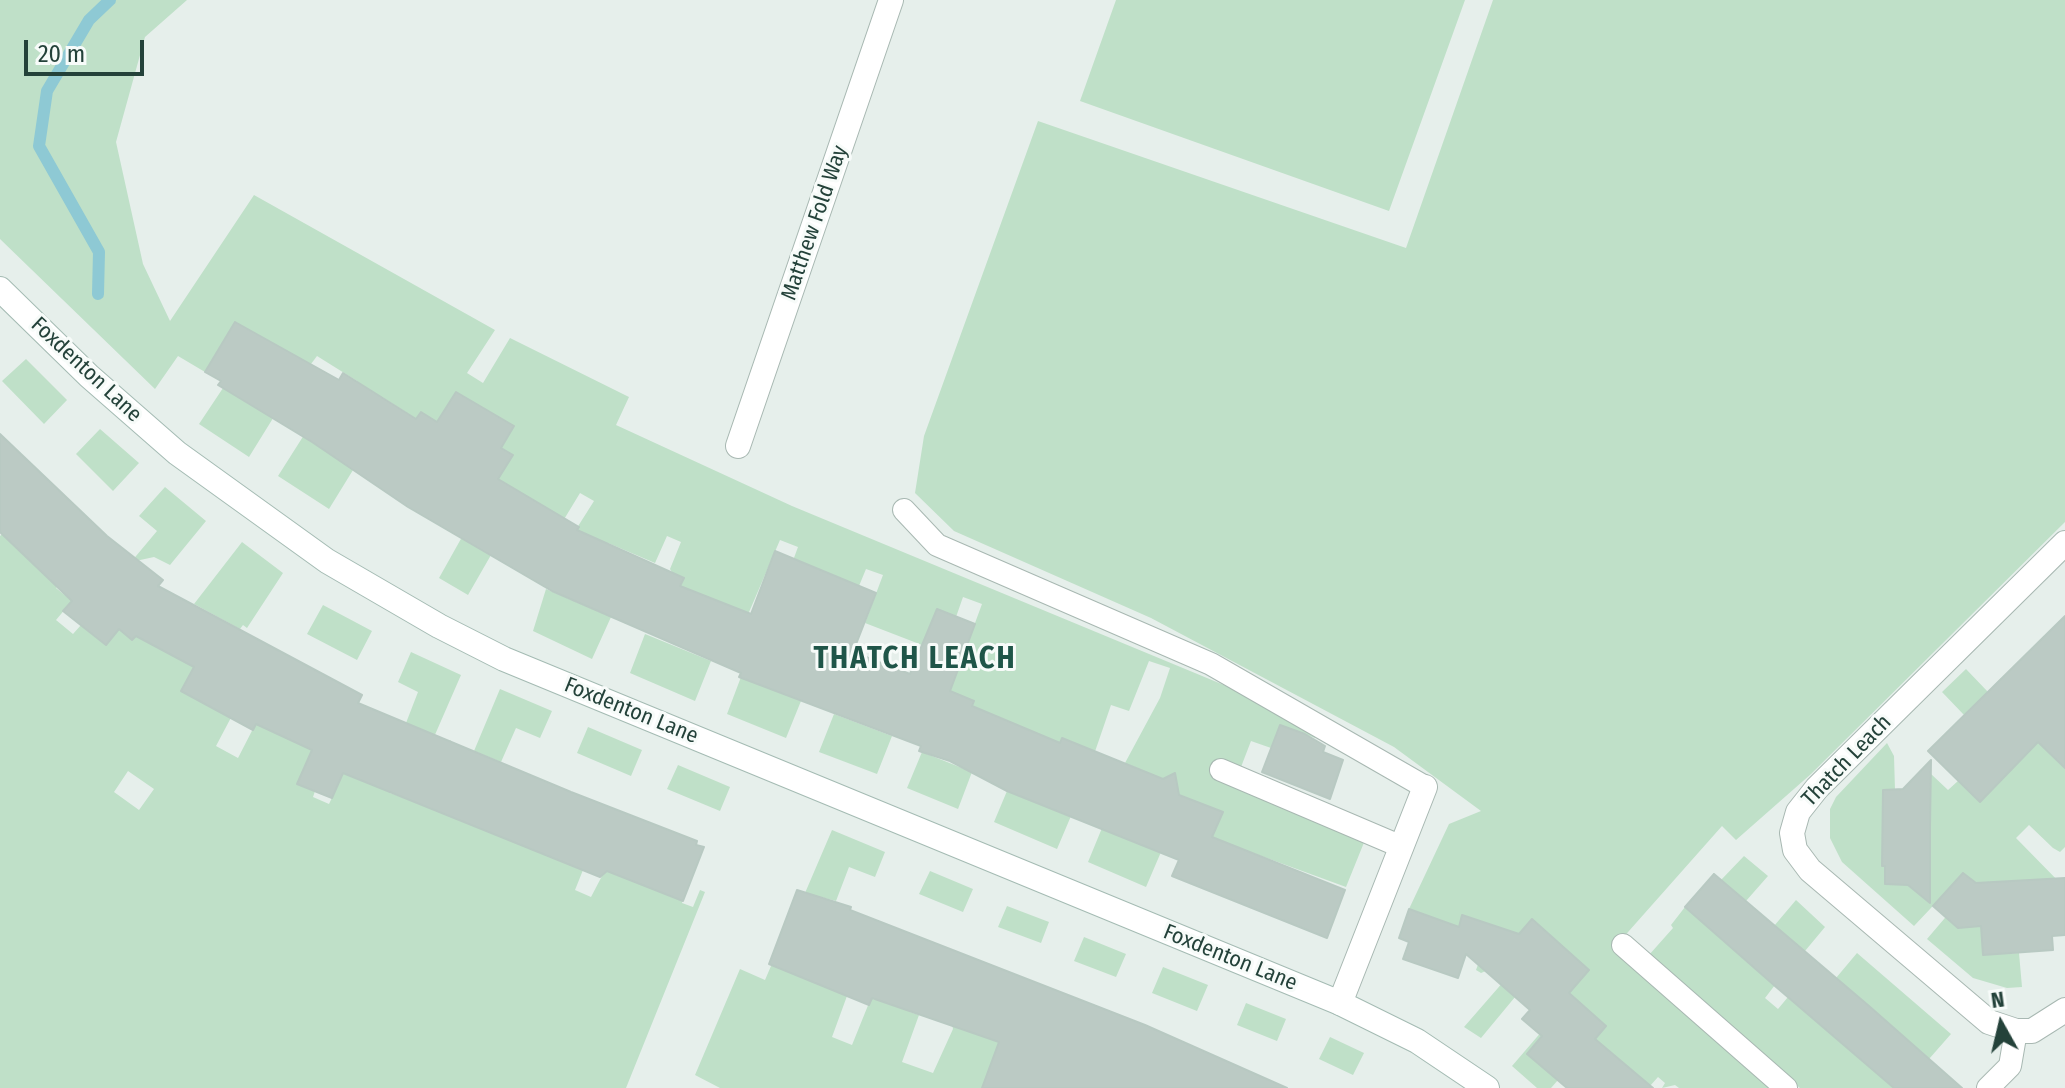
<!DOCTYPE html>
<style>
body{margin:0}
#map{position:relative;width:2065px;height:1088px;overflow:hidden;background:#e6efeb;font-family:"Fira Sans Condensed",sans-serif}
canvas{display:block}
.north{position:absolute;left:1961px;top:984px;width:80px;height:80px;-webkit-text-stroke:6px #f7fbf9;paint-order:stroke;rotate:352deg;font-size:22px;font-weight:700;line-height:32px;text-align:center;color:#24423a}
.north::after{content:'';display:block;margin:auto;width:28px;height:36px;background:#24423a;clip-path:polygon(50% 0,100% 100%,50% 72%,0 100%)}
.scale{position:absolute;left:24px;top:40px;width:120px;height:36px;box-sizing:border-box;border:4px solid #24423a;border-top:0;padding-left:10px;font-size:24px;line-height:28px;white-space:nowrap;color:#24423a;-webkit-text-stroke:6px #f7fbf9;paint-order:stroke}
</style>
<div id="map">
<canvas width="2065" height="1088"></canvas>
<div class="north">N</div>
<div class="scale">20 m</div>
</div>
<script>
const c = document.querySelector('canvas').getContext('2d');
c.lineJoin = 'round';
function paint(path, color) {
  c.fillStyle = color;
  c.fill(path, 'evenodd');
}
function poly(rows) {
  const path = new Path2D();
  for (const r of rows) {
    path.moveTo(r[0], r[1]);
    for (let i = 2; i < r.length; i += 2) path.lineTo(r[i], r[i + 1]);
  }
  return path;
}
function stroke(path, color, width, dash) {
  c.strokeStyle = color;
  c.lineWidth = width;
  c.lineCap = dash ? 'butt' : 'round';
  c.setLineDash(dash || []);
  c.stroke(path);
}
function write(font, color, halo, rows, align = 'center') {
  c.font = font + ' "Fira Sans Condensed",sans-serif';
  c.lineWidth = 6;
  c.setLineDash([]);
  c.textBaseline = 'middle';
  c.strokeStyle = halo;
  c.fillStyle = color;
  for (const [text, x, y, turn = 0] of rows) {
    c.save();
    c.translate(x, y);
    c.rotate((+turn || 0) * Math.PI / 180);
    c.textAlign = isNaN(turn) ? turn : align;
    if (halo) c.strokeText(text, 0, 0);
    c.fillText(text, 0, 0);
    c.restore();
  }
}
paint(poly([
 [0,0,187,0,145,37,116,142,143,264,170,321,254,195,495,330,467,373,483,383,510,338,629,397,616,425,792,506,1248,695,1317,734,1315,738,1281,725,1271,748,1251,741,1241,767,1221,759,1213,778,1365,840,1346,887,1212,838,1222,813,1172,805,1165,778,1158,781,1148,797,1156,776,1125,763,1160,698,1170,668,1149,661,1129,711,1111,705,1089,769,1077,764,1083,747,1062,738,1055,755,968,716,974,701,950,691,982,604,963,597,956,617,937,609,922,645,865,623,883,575,866,569,859,586,771,620,798,547,780,540,728,661,714,655,733,607,680,586,670,569,681,542,667,536,655,563,608,543,598,566,563,550,594,501,580,493,563,521,527,496,516,514,497,480,512,455,501,448,514,426,497,416,450,430,421,412,373,484,371,481,412,416,382,397,347,399,357,381,317,356,311,364,205,372,178,356,155,389,0,239],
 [1116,0,1465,0,1389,211,1080,101],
 [1493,0,2065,0,2065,522,1811,774,1736,840,1722,826,1613,949,1772,1088,1679,1088,1675,1085,1662,1088,1665,1083,1658,1077,1650,1086,1595,1039,1606,1026,1592,1013,1564,1012,1528,1053,1558,1080,1551,1088,1537,1088,1512,1066,1561,1009,1558,1006,1589,970,1532,919,1488,970,1481,973,1476,970,1488,937,1463,915,1459,927,1409,909,1449,824,1481,811,1394,747,1151,618,954,531,915,493,924,436,1038,121,1406,248],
 [26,359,67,400,44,424,2,381],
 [223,388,275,415,249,457,199,424],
 [100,429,139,463,113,491,76,454],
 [304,435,353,470,329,509,278,476],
 [165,487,206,521,170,565,154,557,131,562,157,531,139,516],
 [13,524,24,535,15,546,48,578,96,532,62,569,67,575,56,588,72,601,56,620,73,634,81,625,106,645,119,629,132,640,169,595,174,601,151,644,196,664,181,691,200,701,203,695,236,709,267,653,271,655,246,703,286,724,289,720,303,727,296,742,312,750,297,784,315,791,313,797,329,804,344,772,361,779,369,761,399,773,390,793,407,799,434,738,406,723,418,692,398,682,411,652,461,675,434,737,446,743,451,740,425,801,459,816,465,805,480,811,475,825,564,863,567,858,585,865,575,890,591,897,613,855,622,859,616,875,639,883,643,875,677,888,674,894,683,898,682,903,693,907,700,890,705,892,626,1088,0,1088,0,536],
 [235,710,257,721,238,758,216,746],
 [128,771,154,789,139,810,114,792],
 [462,537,491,555,468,595,439,578],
 [242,542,283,573,247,628,243,625,240,629,194,604],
 [546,589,611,617,592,659,533,631],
 [323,605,372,631,357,660,307,634],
 [645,634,711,661,695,701,630,673],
 [1966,669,1988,692,1964,715,1942,692],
 [741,677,801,701,786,738,727,714],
 [2001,678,2048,725,2065,709,2065,847,2060,852,2053,848,2029,825,2016,838,2065,888,1967,884,1963,874,1914,926,1842,862,1830,838,1830,809,1836,797,1887,743,1894,756,1895,790,1883,790,1882,865,1885,866,1885,884,1929,885,1930,773,1948,790,1958,781,1976,798,1995,779,1991,689],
 [500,689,552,711,540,738,516,728,501,762,474,751],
 [834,714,892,736,877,774,819,752],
 [588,727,642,750,631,776,577,753],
 [922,752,972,772,958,809,907,788],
 [678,765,730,787,720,811,667,789],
 [1007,791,1071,816,1057,849,994,822],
 [1102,828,1161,852,1146,887,1088,862],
 [832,830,885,852,875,877,849,867,836,901,805,893],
 [1744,856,1768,876,1746,901,1721,880],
 [930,871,973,889,963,912,919,894],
 [1967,892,1969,927,1981,926,1983,955,2019,953,2022,987,2007,988,1973,978,1927,939],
 [1796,900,1825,927,1805,951,1774,926],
 [1007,906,1049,922,1041,943,998,927],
 [1685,907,1775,985,1765,998,1778,1009,1788,997,1894,1088,1800,1088,1649,955,1673,928,1671,925],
 [1084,937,1126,954,1116,977,1074,961],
 [783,938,810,966,805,979,847,996,832,1037,852,1045,871,998,875,1000,878,992,912,1005,910,1012,919,1015,902,1062,933,1073,953,1029,950,1013,977,1034,1008,1045,996,1088,984,1084,982,1088,720,1088,695,1075,740,969,765,980],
 [1857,953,1951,1034,1929,1059,1836,978],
 [1163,967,1208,985,1197,1011,1152,993],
 [1511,973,1525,985,1481,1038,1464,1027],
 [1246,1003,1286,1019,1277,1041,1237,1025],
 [1330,1037,1364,1053,1353,1075,1319,1059]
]), '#bfe0c8');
stroke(poly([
 [98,294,99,252,39,146,47,91,89,20,110,0]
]), '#8ec9d4', 12);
const building = poly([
 [235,322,339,380,343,373,416,419,421,412,437,422,456,392,514,426,501,448,513,455,498,479,579,527,577,530,684,578,680,586,751,614,775,551,876,593,853,652,910,674,937,609,975,624,950,691,974,701,972,706,1060,743,1062,738,1163,779,1175,773,1179,795,1223,812,1212,837,1345,890,1327,938,1172,876,1179,860,1007,791,950,761,919,751,921,746,739,677,741,673,552,591,408,507,312,442,218,385,221,381,205,372,235,322],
 [0,434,107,536,163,580,158,586,362,695,358,703,571,792,697,841,696,845,704,847,683,901,607,871,600,877,343,773,332,798,297,784,312,750,256,724,253,730,181,691,194,667,136,636,132,640,119,629,106,645,63,611,72,601,0,532,0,434],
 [2065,616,2065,768,2038,742,1980,802,1928,751,2065,616],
 [1280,725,1305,734,1325,746,1323,752,1343,760,1330,799,1262,772,1280,725],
 [1931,760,1930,827,1930,903,1908,885,1885,884,1885,866,1882,866,1883,790,1903,789,1931,760],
 [1963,873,1976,883,2065,878,2065,935,2052,936,2053,950,1983,955,1981,926,1958,928,1933,906,1963,873],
 [1714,874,1869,1006,1962,1088,1894,1088,1775,986,1685,907,1714,874],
 [797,890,851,907,850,910,1145,1025,1287,1088,982,1088,999,1042,872,998,869,1005,769,964,797,890],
 [1409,909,1459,927,1462,915,1519,934,1532,919,1589,970,1569,993,1606,1026,1595,1039,1653,1088,1567,1088,1527,1054,1542,1036,1522,1019,1530,1010,1466,954,1458,978,1403,959,1409,942,1399,938,1409,909]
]);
paint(building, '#bbcac4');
stroke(building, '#b8c9c2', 2);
const service = poly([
 [904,510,937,545,1211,664,1425,787],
 [1221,770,1402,847],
 [1623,945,1786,1088],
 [1988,1088,2010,1066,2016,1031]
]);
const minor = poly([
 [738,446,891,0],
 [2065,543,1817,788,1798,812,1792,833,1795,850,1810,870,1989,1022,2016,1031,2032,1031,2065,1010],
 [1340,1003,1425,787]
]);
const secondary = poly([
 [0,289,89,376,177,453,327,561,439,626,504,659,1340,1003,1417,1041,1487,1088]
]);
stroke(service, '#a8b8b2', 24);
stroke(minor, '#a8b8b2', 26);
stroke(secondary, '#a4bbb3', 26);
stroke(service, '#fff', 22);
stroke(minor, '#fff', 24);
stroke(secondary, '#fff', 24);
write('22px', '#24423a', '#f7fbf9', [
 ["Matthew Fold Way",815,223,-71],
 ["Foxdenton Lane",86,370,43],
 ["Foxdenton Lane",631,711,22],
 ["Thatch Leach",1847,761,-46],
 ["Foxdenton Lane",1230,958,22]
]);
c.letterSpacing = '2px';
write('bold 30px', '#1f5548', '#f7fbf9', [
 ["THATCH LEACH",915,660]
]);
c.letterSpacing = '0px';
</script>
